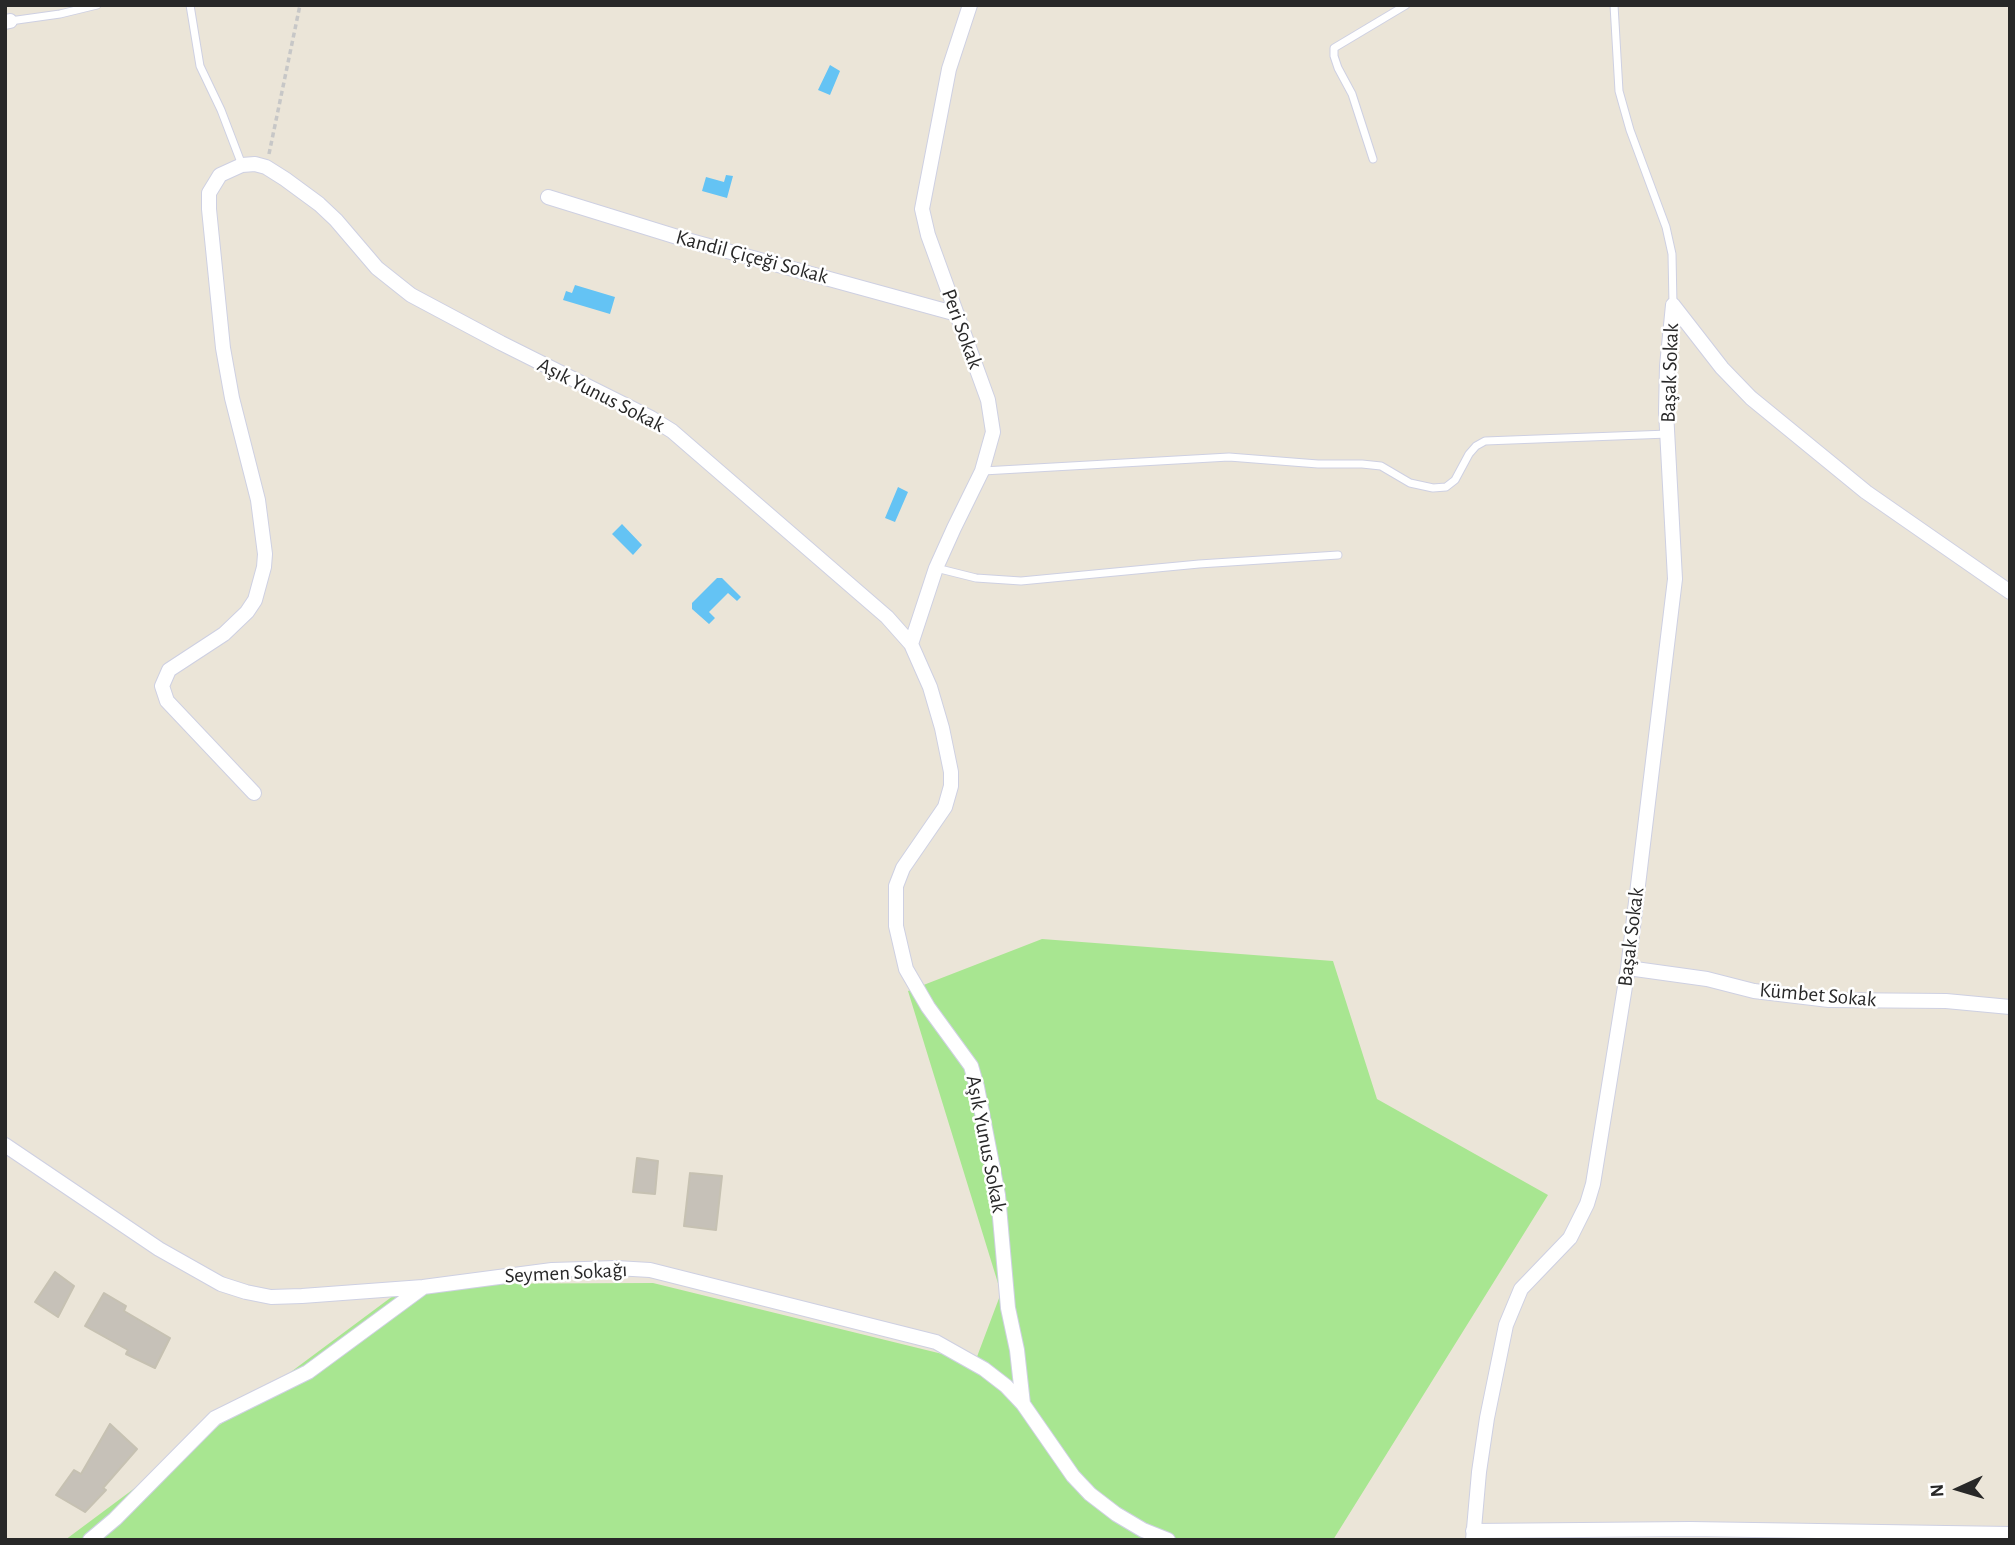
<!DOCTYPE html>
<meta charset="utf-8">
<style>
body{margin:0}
#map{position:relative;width:2015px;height:1545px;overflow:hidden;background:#ebe5d8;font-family:"Alegreya Sans",sans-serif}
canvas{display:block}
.frame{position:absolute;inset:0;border:7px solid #282828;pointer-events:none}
.north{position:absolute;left:1924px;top:1454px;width:70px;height:70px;-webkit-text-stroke:5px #fff;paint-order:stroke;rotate:266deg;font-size:19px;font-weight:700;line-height:28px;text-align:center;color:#282828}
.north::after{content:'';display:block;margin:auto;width:24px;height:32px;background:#282828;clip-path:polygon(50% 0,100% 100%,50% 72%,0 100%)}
</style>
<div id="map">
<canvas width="2015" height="1545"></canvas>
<div class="frame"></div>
<div class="north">N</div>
</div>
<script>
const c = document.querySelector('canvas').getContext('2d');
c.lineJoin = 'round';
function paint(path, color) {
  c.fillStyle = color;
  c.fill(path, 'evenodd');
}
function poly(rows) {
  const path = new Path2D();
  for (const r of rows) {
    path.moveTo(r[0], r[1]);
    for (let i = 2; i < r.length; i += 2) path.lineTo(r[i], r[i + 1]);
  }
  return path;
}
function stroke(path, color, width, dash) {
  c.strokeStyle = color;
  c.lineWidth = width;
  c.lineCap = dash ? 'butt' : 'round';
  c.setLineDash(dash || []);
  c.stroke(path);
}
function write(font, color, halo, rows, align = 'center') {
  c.font = font + ' "Alegreya Sans",sans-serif';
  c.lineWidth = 5;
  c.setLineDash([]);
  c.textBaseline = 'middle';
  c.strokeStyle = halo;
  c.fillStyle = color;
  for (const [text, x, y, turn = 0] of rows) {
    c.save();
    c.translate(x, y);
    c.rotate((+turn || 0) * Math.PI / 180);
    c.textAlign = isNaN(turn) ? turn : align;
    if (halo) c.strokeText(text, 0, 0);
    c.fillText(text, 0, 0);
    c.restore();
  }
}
paint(poly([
 [1042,939,1333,961,1377,1099,1548,1195,1333,1540,65,1540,409,1284,653,1283,975,1362,1001,1293,908,991]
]), '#a8e691');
paint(poly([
 [830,65,840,71,830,95,818,90],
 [726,175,733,176,727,198,702,191,706,177,724,182],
 [575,285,615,297,610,314,563,300,566,291,572,293],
 [898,487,908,492,895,522,885,518],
 [622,524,642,545,633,555,612,534],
 [717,578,722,578,741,597,737,601,728,593,709,612,715,618,709,624,692,609,692,603]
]), '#64c3f4');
const building = poly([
 [637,1158,658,1161,655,1194,633,1192,637,1158],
 [690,1173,722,1176,716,1230,684,1226,690,1173],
 [55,1272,74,1286,58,1317,35,1302,55,1272],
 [104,1293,126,1306,124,1311,170,1338,155,1368,126,1354,128,1350,85,1326,104,1293],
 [110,1424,137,1449,103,1488,106,1490,85,1512,56,1495,74,1470,81,1474,110,1424]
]);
paint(building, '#c6c1b8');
stroke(building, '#c6c1b2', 2);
const lane = poly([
 [190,5,200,66,221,110,242,165],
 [1614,5,1619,91,1630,130,1666,227,1672,254,1673,305],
 [10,21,60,14,97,5],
 [1373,159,1352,94,1338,68,1334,56,1334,48,1406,5],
 [983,471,1229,457,1318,464,1362,464,1381,466,1410,483,1433,488,1446,487,1455,480,1469,454,1476,446,1485,441,1668,434],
 [936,568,976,578,1021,581,1199,564,1338,555]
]);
const street = poly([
 [5,22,10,21],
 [548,197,687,240,957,314],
 [1673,305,1722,368,1751,398,1866,492,2010,592],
 [911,644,936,568,954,528,982,471,993,432,988,400,928,235,922,209,949,69,970,5],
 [254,793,167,701,162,686,169,670,224,634,247,612,255,600,264,567,265,554,258,500,232,398,223,348,209,209,209,193,220,175,242,165,255,164,266,167,285,179,319,204,336,220,377,268,411,295,501,343,651,418,672,431,887,617,911,644,930,687,942,728,951,772,951,786,945,807,903,868,896,886,896,926,906,969,928,1007,971,1066,977,1087,998,1195,1008,1308,1017,1350,1023,1404],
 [1628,968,1707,979,1754,991,1829,1000,1946,1001,2010,1007],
 [5,1145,159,1249,221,1284,246,1292,271,1297,302,1296,423,1287,552,1270,616,1268,650,1270,936,1342,984,1369,1006,1386,1023,1404,1073,1476,1090,1494,1116,1514,1143,1530,1168,1540],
 [1473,1531,1690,1529,2010,1534],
 [90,1540,115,1519,215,1418,308,1372,422,1288],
 [1473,1540,1479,1472,1487,1418,1506,1325,1521,1289,1570,1238,1587,1204,1593,1184,1628,968,1675,579,1666,411,1667,366,1673,305]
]);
stroke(lane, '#ced0e2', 9);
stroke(street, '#ced0e2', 16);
stroke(poly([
 [269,154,300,5]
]), '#c7c7c7', 3.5, [5, 3.5]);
stroke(lane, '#fff', 7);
stroke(street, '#fff', 14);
write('21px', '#282828', '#fff', [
 ["Kandil Çiçeği Sokak",752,257,15],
 ["Peri Sokak",962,329,70],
 ["Başak Sokak",1670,373,-88],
 ["Aşık Yunus Sokak",601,395,27],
 ["Başak Sokak",1631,937,-83],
 ["Kümbet Sokak",1818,995,5],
 ["Aşık Yunus Sokak",986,1144,79],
 ["Seymen Sokağı",566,1273,-3]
]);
</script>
